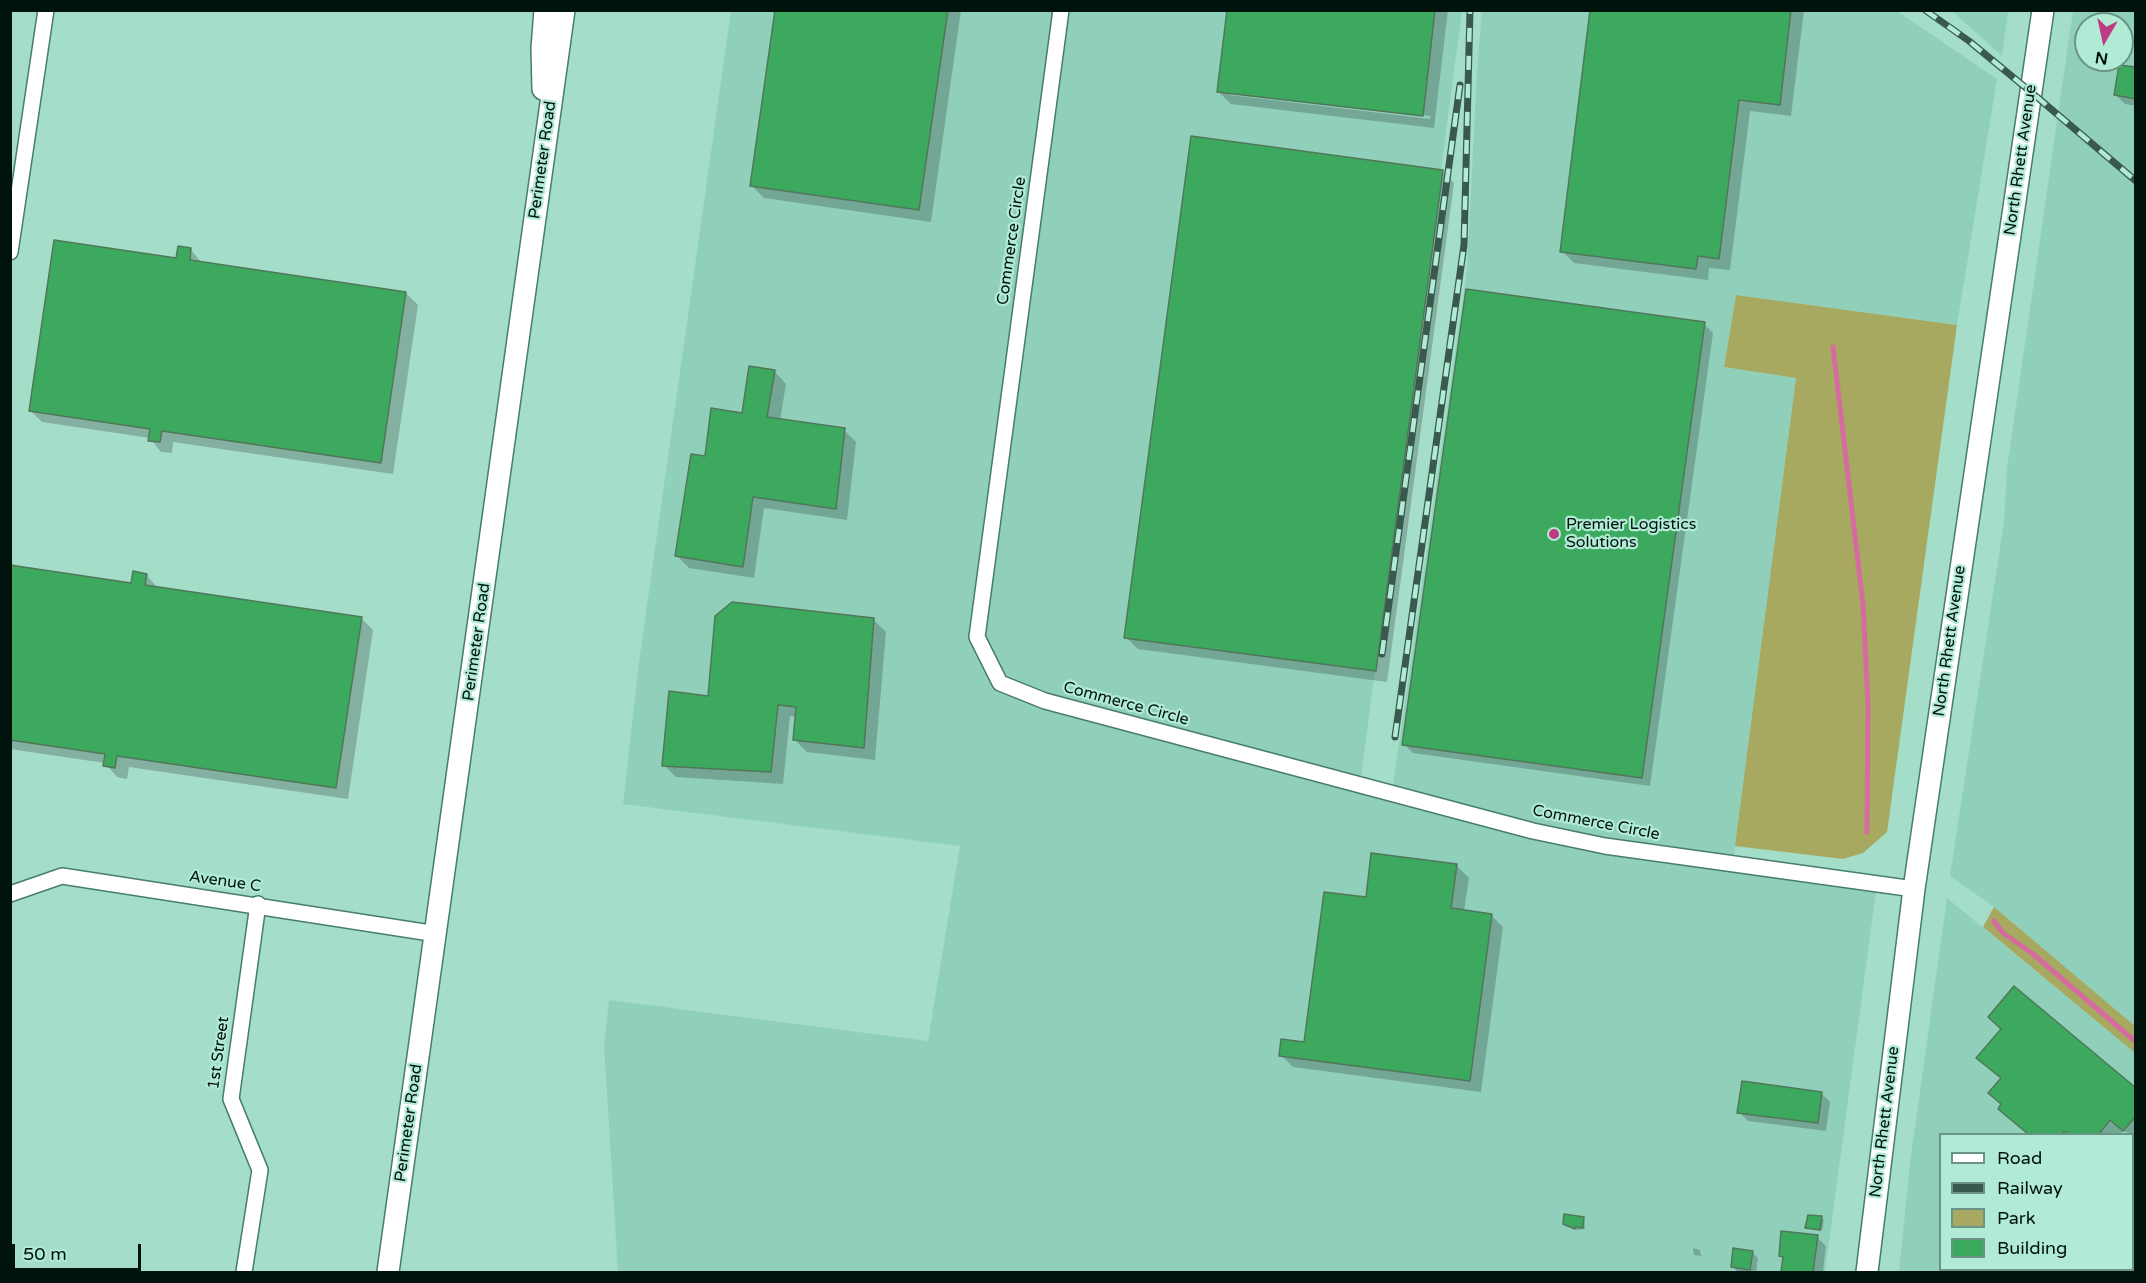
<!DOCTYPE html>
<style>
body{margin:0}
#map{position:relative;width:2146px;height:1283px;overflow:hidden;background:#a4ddc8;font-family:"Varela Round",sans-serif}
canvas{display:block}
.frame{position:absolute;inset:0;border:12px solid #00130d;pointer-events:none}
.legend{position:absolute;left:1939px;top:1133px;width:195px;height:138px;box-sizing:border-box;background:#b1ead5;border:2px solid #6a9485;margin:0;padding:8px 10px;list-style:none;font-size:18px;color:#00130d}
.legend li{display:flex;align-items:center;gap:12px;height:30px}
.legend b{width:30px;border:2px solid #6a9485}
.north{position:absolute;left:2074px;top:12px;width:60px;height:60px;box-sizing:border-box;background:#b1ead5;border:2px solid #6a9485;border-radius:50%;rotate:189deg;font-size:16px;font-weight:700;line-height:24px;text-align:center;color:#00130d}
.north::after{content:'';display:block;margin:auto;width:21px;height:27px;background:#bd3b83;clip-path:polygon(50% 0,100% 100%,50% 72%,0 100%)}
.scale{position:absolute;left:12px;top:1244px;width:129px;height:27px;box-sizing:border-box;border:3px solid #00130d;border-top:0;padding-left:8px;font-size:18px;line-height:21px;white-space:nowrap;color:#00130d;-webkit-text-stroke:4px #b1ead5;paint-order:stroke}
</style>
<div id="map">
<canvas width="2146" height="1283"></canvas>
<div class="frame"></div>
<ul class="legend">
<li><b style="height:8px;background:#fff"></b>Road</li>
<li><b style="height:8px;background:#39594e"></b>Railway</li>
<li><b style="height:16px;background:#a6a95f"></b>Park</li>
<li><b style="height:16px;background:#3da95f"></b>Building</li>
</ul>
<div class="north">N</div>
<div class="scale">50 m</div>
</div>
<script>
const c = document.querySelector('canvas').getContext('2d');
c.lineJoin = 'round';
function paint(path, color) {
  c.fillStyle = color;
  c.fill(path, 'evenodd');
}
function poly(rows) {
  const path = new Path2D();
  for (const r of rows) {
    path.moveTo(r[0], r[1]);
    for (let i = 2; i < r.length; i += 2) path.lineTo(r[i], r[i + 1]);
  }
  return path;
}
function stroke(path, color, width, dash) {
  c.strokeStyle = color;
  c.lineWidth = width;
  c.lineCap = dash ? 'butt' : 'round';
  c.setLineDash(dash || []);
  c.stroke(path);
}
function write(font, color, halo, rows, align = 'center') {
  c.font = font + ' "Varela Round",sans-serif';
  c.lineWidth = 4.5;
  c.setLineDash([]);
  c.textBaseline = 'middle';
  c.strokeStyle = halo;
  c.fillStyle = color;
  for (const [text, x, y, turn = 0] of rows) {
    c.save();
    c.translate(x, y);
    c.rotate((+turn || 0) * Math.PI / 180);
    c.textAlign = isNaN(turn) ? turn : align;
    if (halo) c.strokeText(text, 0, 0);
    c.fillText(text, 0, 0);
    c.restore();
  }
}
paint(poly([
 [731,11,1462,11,1360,784,1392,793,1467,269,1477,71,1482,11,1897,11,1997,79,1957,325,1736,295,1724,367,1796,378,1733,863,1877,884,1825,1272,618,1272,604,1046,609,1000,928,1041,960,846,623,804,639,662],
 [1952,11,2008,11,2002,56],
 [2073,11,2135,11,2135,1026,1994,907,1950,876,2004,522,2007,468],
 [2086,24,2122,24,2122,60,2086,60],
 [1947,898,2135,1053,2135,1272,1899,1272,1910,1163],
 [1940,1134,2132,1134,2132,1270,1940,1270]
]), '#90d0ba');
paint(poly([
 [1736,295,1957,325,1887,832,1863,853,1843,859,1735,846,1796,378,1724,367],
 [1994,907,2135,1026,2135,1053,1983,927]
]), '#a6a95f');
paint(poly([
 [777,10,961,10,931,222,764,198,752,186],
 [1228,10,1448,10,1434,128,1231,104,1219,92],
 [1230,92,1431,116,1430,119,1230,95],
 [1591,10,1804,10,1791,116,1750,111,1730,270,1709,268,1708,280,1574,263,1562,251],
 [2136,69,2136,106,2125,104,2116,95],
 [1442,171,1454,183,1387,682,1138,649,1126,637],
 [191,250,202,263,406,293,418,305,393,474,173,442,172,453,161,452,150,438,42,422,30,410,177,260],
 [1704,324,1713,333,1650,786,1413,753,1404,744],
 [775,372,786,384,780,421,844,430,856,442,847,520,764,508,754,578,689,568,677,556,707,458],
 [11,567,132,585,146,575,158,588,361,618,373,630,348,799,129,767,127,779,117,777,105,763,10,749],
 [874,620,886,632,875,760,807,752,795,740,796,717,790,716,783,784,676,777,664,765,709,697],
 [1457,866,1469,878,1464,911,1491,915,1503,927,1481,1092,1293,1067,1281,1055,1306,1043,1367,899],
 [1978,1058,2136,1090,2136,1141,2132,1134,2123,1131,2120,1134,2028,1134,2000,1109,2002,1106,1990,1093,2002,1079],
 [1821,1093,1830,1102,1826,1131,1748,1121,1739,1112],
 [1821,1217,1824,1220,1822,1231,1807,1227],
 [1584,1219,1585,1229,1577,1230,1564,1224],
 [1817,1237,1826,1246,1823,1272,1783,1272,1784,1259,1780,1255],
 [1693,1248,1700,1250,1701,1256,1694,1255],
 [1752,1252,1758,1258,1756,1272,1738,1272,1733,1267],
 [1984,1270,2068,1270,2067,1272,2004,1272]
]), '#0003');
stroke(poly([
 [1833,347,1863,605,1868,704,1867,832],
 [1994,921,2003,933,2033,954,2136,1042]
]), '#d66ba0', 5);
const building = poly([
 [775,10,948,10,919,210,750,186,775,10],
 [1227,10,1435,10,1423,116,1217,92,1227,10],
 [1590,10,1791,10,1780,105,1739,100,1719,259,1698,256,1696,269,1560,252,1590,10],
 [2119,65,2136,67,2136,99,2114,95,2119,65],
 [1191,136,1443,170,1376,671,1124,638,1191,136],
 [54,240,176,258,178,246,191,248,190,260,406,292,381,463,162,431,160,442,148,441,150,429,29,411,54,240],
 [1466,289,1705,322,1642,778,1402,745,1466,289],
 [749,366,775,370,767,417,845,428,836,509,753,497,743,567,675,556,691,454,705,456,711,408,742,413,749,366],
 [10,565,131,583,133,571,147,574,145,585,362,617,336,788,117,756,115,768,103,766,105,754,10,740,10,565],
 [732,602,874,618,864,748,793,740,796,707,778,705,771,772,662,766,669,691,708,696,715,616,732,602],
 [1371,853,1457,864,1451,908,1492,914,1470,1081,1279,1056,1281,1039,1304,1042,1324,892,1366,897,1371,853],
 [2014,986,2136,1088,2136,1116,2123,1131,2110,1120,2099,1134,2068,1134,2064,1131,2061,1134,2028,1134,1998,1109,2001,1104,1988,1093,2001,1078,1976,1058,2001,1029,1988,1017,2014,986],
 [1742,1081,1822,1092,1818,1123,1737,1113,1742,1081],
 [1564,1214,1584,1217,1583,1228,1575,1227,1575,1229,1563,1224,1564,1214],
 [1808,1215,1822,1216,1820,1230,1805,1228,1808,1215],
 [1781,1231,1818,1235,1813,1272,1781,1272,1783,1257,1779,1256,1781,1231],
 [1733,1248,1753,1251,1750,1270,1731,1267,1733,1248],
 [2136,1251,2136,1272,2121,1272,2123,1270,2132,1270,2132,1255,2136,1251]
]);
paint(building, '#3da95f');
stroke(building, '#507759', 1.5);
const street = poly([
 [1061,10,977,637,1000,683,1045,701,1533,831,1605,846,1914,889],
 [10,252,46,10],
 [10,894,62,876,437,934],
 [244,1272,260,1170,231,1099,258,904]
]);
const secondary = poly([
 [543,89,542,48,545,10],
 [388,1272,564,10],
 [1867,1272,1914,889,2043,10]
]);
stroke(street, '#477d6b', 18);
stroke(secondary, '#477d6b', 24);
stroke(street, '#fff', 15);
stroke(secondary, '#fff', 21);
const rail = poly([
 [1925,10,1969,41,2031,92,2136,181],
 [1382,654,1460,85],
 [1395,737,1464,245,1470,10]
]);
stroke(rail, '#39594e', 7);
stroke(rail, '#b1ead5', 4.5, [14]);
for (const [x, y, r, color] of [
 [1554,534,6,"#bd3b83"]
]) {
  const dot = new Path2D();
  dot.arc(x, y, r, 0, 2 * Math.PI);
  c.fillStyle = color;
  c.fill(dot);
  stroke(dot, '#b1ead5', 2);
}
write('16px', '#00130d', '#b1ead5', [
 ["Perimeter Road",543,160,-82],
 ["North Rhett Avenue",2021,160,-82],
 ["Commerce Circle",1012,241,-82],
 ["North Rhett Avenue",1950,641,-82],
 ["Perimeter Road",477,642,-82],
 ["Commerce Circle",1126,704,15],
 ["Commerce Circle",1596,823,11],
 ["Avenue C",225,882,8],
 ["1st Street",219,1053,-82],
 ["North Rhett Avenue",1885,1122,-83],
 ["Perimeter Road",409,1123,-82]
]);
write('16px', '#00130d', '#b1ead5', [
 ["Premier Logistics",1566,525],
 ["Solutions",1566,543]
], 'left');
</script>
